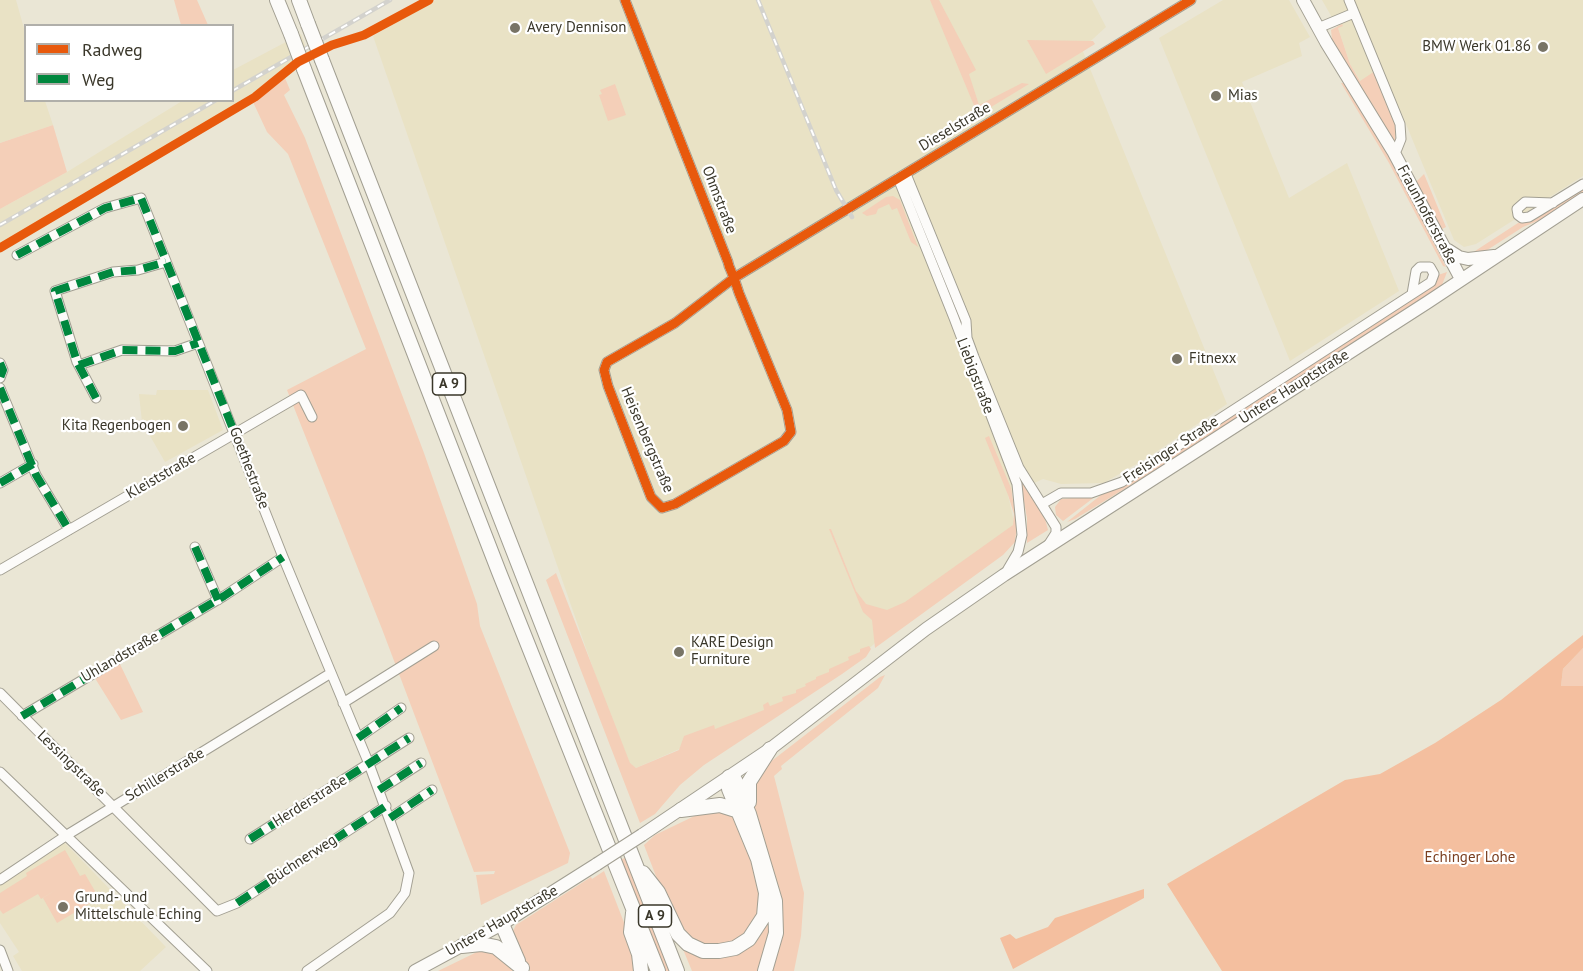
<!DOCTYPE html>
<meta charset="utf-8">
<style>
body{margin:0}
#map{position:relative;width:1583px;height:971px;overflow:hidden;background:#eae6d5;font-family:"PT Sans",sans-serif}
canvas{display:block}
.legend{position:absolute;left:24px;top:24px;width:210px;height:78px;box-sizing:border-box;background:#fff;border:2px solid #b0afaa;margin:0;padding:8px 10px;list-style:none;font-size:18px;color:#3a372a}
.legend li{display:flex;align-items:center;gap:12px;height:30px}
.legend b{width:30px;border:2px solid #b0afaa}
</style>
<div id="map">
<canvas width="1583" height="971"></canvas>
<ul class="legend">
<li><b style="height:8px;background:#e8590c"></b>Radweg</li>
<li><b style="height:8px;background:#00873e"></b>Weg</li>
</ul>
</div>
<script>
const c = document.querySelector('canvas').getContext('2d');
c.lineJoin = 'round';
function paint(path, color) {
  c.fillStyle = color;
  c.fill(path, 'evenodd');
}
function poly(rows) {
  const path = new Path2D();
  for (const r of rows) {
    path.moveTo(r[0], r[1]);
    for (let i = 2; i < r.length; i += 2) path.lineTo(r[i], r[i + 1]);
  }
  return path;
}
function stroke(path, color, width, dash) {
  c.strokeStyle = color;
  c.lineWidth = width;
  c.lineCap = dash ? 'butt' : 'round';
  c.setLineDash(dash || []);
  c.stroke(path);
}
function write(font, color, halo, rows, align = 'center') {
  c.font = font + ' "PT Sans",sans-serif';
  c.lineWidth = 4.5;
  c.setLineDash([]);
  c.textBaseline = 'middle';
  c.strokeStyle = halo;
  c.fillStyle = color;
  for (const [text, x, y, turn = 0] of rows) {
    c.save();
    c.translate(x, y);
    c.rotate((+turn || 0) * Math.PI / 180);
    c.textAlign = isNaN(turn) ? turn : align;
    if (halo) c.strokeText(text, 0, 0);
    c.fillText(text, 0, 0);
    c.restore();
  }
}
paint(poly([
 [0,0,16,0,25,32,26,100,45,101,53,125,0,143],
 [436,0,1092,0,1106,27,1082,49,1227,404,1150,456,1104,483,1061,484,1043,479,1008,495,1014,522,1010,537,897,623,862,655,794,699,636,768,630,764,604,700,373,36],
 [1223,0,1289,0,1310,37,1299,43,1302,56,1242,82,1289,198,1347,163,1399,291,1290,361,1159,38],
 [1322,0,1583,0,1583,176,1476,244,1464,247,1454,240,1401,112,1379,111,1350,64,1338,28],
 [301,34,310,59,253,102,0,251,0,209,67,172,182,101,232,100,233,70],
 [157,390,208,390,223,430,165,462,142,422,139,394,156,395],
 [64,842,166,947,140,971,22,971,13,956,19,952,0,923,0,885]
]), '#e9e2c5');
paint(poly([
 [174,0,197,0,208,25,181,25],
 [930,0,939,0,976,70,969,74,979,105,1022,83,1029,84,978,115],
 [1342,24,1343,26,1338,28,1350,64,1360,81,1375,71,1396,127,1395,142,1332,40,1331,30],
 [1027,40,1093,41,1095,44,1046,74],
 [285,78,290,90,284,95,305,138,424,453,477,604,480,626,570,853,568,863,481,905,476,875,494,874,495,871,474,872,382,629,287,390,366,349,288,154,267,132,253,102],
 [1341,83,1344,83,1394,164,1446,267,1443,266,1389,163],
 [615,84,626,115,608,121,599,95,602,94,600,90],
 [53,125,67,172,0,209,0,143],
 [1424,174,1446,227,1442,229,1416,182],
 [1583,189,1583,195,1552,215,1523,227,1481,254,1472,253,1518,223,1532,221],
 [893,196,900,200,918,247,911,242,897,208,892,210,889,204,878,209,876,214,867,216,862,213,886,197],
 [1447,272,1442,285,1419,301,1167,463,1075,519,1067,522,1101,495,1123,485,1412,299,1435,283,1438,275],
 [989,436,1011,488,1017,524,1015,542,1003,555,875,648,872,620,863,612,829,529,831,529,856,591,866,604,887,610,905,602,1013,525,1014,514,1008,495,985,438],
 [1020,480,1044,515,1048,530,1027,543,1027,518],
 [1096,496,1063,521,1056,515,1055,507,1061,499],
 [556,573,630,763,636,768,679,750,684,736,714,725,715,729,764,710,763,705,768,702,770,706,783,701,782,697,796,693,796,690,806,686,805,684,816,679,816,677,829,672,829,669,849,660,848,657,860,652,860,649,869,646,871,649,866,657,842,674,704,765,680,785,655,814,640,823,546,580],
 [1583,648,1583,686,1561,686,1563,669],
 [118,660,143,712,121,720,93,675],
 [885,675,878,688,781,766,782,769,774,776,804,893,801,936,794,971,769,971,778,893,754,810,752,793,760,770,880,677],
 [711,808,732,813,760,880,759,921,733,946,697,945,674,923,644,845,655,835],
 [65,850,80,876,85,874,99,898,57,923,43,898,57,889,41,899,38,894,3,914,0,910,0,893,27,876,26,873],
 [626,857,670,971,665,971,621,860],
 [604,871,630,938,636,971,530,971,515,948,512,933,516,925,591,877,592,879],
 [767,917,773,926,761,971,692,971,680,942,720,955],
 [479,951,497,955,513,971,438,971]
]), '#f4cfb8');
paint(poly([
 [1583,635,1583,648,1563,669,1561,686,1583,686,1583,971,1222,971,1167,884,1345,780,1380,774,1435,743,1501,700],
 [1144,889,1144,898,1013,969,1000,938,1010,934,1016,939,1048,927,1055,918]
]), '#f4bf9f');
const minor = poly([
 [625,0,654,74,728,262,729,266,734,278,739,293,787,410,791,432,784,441,675,504,662,508,651,497,608,386,604,370,607,362,675,323,734,278,1191,0],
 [1349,0,1400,124,1401,139,1397,149,1393,151],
 [1318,28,1354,13],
 [906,174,966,321,967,338,974,357,1019,468,1056,527,1056,533,1049,544],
 [898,178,954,318,1017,484,1022,535,1018,552,1008,569],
 [1553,203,1525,202,1517,209,1518,215,1522,218,1529,217,1539,211,1583,184],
 [17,255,105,208,141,198,283,557,369,764,409,873,405,893,390,913,307,971],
 [0,363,3,370,0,378],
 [79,365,122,350,175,351,198,343],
 [0,388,36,475,69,530],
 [96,398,77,362,55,291,113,272,138,270,166,262],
 [0,483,33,464],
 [1042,504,1061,493,1091,493,1122,482,1431,282,1434,274,1430,267,1420,267,1416,271,1412,294],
 [195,547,218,600],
 [0,570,301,395,312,417],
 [0,693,217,911,237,903,386,806],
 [343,703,434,646],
 [22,716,224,596,283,557],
 [358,738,401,708],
 [0,772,207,971],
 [379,790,421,763],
 [390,818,432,790],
 [250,839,409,738],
 [0,880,67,835,331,673],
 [0,950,8,971]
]);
const major = poly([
 [1303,0,1326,42,1393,151,1461,279],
 [1448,250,1459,257,1468,259,1494,256],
 [642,835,770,749,926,629,1004,575,1428,302,1583,199],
 [415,971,502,924,597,864]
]);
const highway = poly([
 [277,0,291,34],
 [299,0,308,24],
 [322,60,677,971],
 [304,69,499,572,658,971],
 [749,802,749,782,770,749],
 [681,810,720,805,739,811],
 [643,873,658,892,678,934,688,944,703,951,719,951,735,948,749,939,764,916,766,893,758,859,729,789,729,777,735,780,749,814,775,901,776,933,765,971],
 [633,913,631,932,639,954,641,971],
 [502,924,518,961],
 [462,946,481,944,496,947,522,968]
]);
stroke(minor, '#a29f92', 11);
stroke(major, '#a29f92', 14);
stroke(highway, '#a29f92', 16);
stroke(minor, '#fcfbf9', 9);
stroke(major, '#fcfbf9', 12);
stroke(highway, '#fcfbf9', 14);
const rail = poly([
 [758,0,836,190,852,217],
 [232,91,390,0],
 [0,225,216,100]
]);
stroke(rail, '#d3d2cd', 4.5);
stroke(rail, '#fff', 2, [7]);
const majorBridge = poly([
 [597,864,642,835]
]);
const highwayBridge = poly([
 [308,24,322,60],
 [291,34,304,69]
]);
stroke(majorBridge, '#a29f92', 14, []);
stroke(highwayBridge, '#a29f92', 16, []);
stroke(majorBridge, '#fcfbf9', 12);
stroke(highwayBridge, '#fcfbf9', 14);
stroke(poly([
 [17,255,105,208,141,198,235,434],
 [0,363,3,370,0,378],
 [79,365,122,350,175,351,198,343],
 [0,388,36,475,69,530],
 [96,398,77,362,55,291,113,272,138,270,166,262],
 [0,483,33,464],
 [195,547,218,600],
 [22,716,224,596,283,557],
 [358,738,401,708],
 [379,790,421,763],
 [390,818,432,790],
 [250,839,409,738],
 [237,903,386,806]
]), '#00873e', 8, [15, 8]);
stroke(poly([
 [625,0,654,74,728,262,729,266,734,278,739,293,787,410,791,432,784,441,675,504,662,508,651,497,608,386,604,370,607,362,675,323,734,278,1191,0],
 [0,248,255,97,298,62,332,45,364,35,429,0]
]), '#e8590c', 9);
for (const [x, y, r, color] of [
 [515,28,6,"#787466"],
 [1543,47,6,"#787466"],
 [1216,96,6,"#787466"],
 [1177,359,6,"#787466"],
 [183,426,6,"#787466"],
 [679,652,6,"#787466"],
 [63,907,6,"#787466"]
]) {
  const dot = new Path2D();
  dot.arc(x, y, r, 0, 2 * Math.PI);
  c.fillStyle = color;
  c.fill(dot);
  stroke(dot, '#fff', 2);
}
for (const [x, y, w] of [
 [449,384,33],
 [655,916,33]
]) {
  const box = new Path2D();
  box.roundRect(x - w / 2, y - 11, w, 22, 4.5);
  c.fillStyle = '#fff';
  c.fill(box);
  stroke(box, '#3a372a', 1.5);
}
write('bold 14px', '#3a372a', null, [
 ["A 9",449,384],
 ["A 9",655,916]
]);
write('15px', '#3a372a', '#fff', [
 ["Avery Dennison",527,28],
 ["BMW Werk 01.86",1531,47,"right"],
 ["Mias",1228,96],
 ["Fitnexx",1189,359],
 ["Kita Regenbogen",171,426,"right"],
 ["KARE Design",691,643],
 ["Furniture",691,660],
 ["Grund- und",75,898],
 ["Mittelschule Eching",75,915]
], 'left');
write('15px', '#3a372a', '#fff', [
 ["Dieselstraße",955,127,-31],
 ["Ohmstraße",719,200,69],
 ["Fraunhoferstraße",1427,215,62],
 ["Liebigstraße",975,376,69],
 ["Untere Hauptstraße",1294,387,-32],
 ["Heisenbergstraße",647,440,67],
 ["Freisinger Straße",1171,450,-33],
 ["Goethestraße",249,468,69],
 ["Kleiststraße",161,476,-30],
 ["Uhlandstraße",120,657,-30],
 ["Lessingstraße",71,764,44],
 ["Schillerstraße",165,775,-31],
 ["Herderstraße",310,801,-32],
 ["Büchnerweg",302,860,-33],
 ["Untere Hauptstraße",502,921,-30]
]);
write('15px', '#7a3e1f', '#fff', [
 ["Echinger Lohe",1470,858]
]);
</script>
